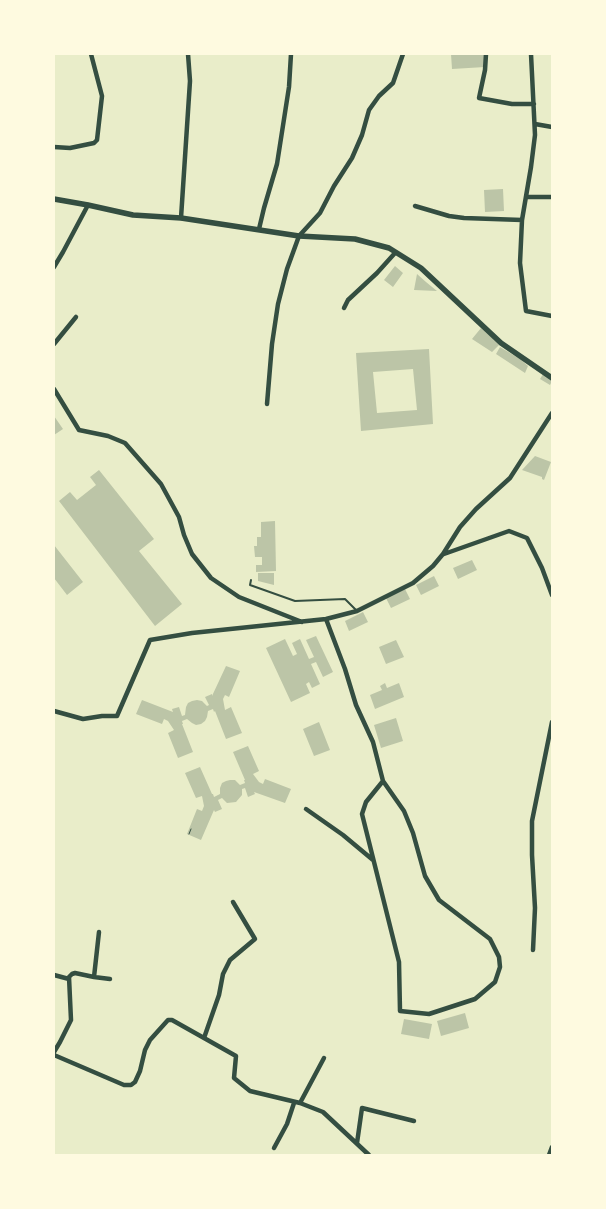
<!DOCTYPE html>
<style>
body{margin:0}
#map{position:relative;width:606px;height:1209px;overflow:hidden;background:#e9edc9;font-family:"Titillium Web",sans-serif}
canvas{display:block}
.frame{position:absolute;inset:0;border:55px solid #fefae0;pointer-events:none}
</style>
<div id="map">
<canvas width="606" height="1209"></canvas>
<div class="frame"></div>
</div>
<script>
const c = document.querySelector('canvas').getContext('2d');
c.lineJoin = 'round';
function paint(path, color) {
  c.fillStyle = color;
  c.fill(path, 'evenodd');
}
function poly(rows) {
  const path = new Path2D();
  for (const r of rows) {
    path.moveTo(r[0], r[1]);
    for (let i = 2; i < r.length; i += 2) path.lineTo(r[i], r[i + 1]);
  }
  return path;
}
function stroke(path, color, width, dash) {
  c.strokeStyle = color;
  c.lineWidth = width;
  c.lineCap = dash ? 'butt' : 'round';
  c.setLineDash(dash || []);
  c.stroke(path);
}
paint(poly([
 [451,54,484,54,485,67,452,69],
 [503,189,504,211,485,212,484,190],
 [395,266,403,273,393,287,384,280],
 [417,274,426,282,437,291,414,290],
 [481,328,499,345,492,352,472,339],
 [500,347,520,359,528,366,525,373,496,354],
 [429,349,433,424,361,431,356,353],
 [413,369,417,410,377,413,373,372],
 [543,374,552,381,550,385,540,379],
 [54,416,63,429,54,435],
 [535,456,551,462,544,480,542,479,542,477,522,470],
 [99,470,154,539,139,551,182,604,155,626,59,501,70,492,77,500,96,485,90,477],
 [275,521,276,571,256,572,256,565,262,565,262,557,255,557,254,546,257,546,257,537,261,537,261,522],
 [54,545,83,582,67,595,54,578],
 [472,560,477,570,458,579,453,568],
 [258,573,274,573,274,585,258,581],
 [434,576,439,586,421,595,416,585],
 [405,589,410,599,391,608,386,598],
 [363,612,368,622,349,631,345,621],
 [316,636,333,672,323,677,316,662,311,664,320,684,312,688,309,682,306,684,310,693,291,702,266,648,285,639,293,656,297,654,292,643,300,639,309,659,314,657,306,640],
 [396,640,404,657,386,664,379,647],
 [226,666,240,671,229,697,225,695,223,699,225,710,231,707,242,733,226,739,215,711,214,712,213,709,208,711,207,717,205,721,201,724,196,725,192,723,187,719,182,721,183,724,182,724,193,752,178,758,168,733,174,730,168,721,164,719,162,724,136,714,142,700,173,712,172,709,179,707,182,716,185,715,186,707,188,703,192,701,197,700,202,701,207,706,209,705,205,697,212,694,212,696],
 [385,683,387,688,399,683,404,697,375,709,370,695,382,690,380,686],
 [396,718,403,741,381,748,374,725],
 [319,722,330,750,314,756,303,729],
 [248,746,259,771,253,774,259,782,263,784,265,779,291,789,285,803,254,792,255,794,248,797,245,788,242,789,242,795,236,802,227,803,222,798,218,800,222,809,215,812,214,810,201,840,187,834,197,809,202,811,204,806,202,796,196,798,185,773,200,767,212,794,213,794,214,797,220,794,220,788,222,783,226,781,230,780,235,780,240,785,245,783,244,780,245,780,233,752],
 [465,1013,469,1028,441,1036,437,1021],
 [404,1019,432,1024,429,1039,401,1034]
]), '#bcc5a7');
stroke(poly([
 [189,834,191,829]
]), '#344e41', 1);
stroke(poly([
 [251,580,250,585,295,601,345,599,357,611]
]), '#344e41', 2);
stroke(poly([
 [486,54,485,70,479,98,512,104,534,104],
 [535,124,552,127],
 [54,147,70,148,94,143,97,140,102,96,91,54],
 [526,197,552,197],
 [415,206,449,216,464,218,522,220,520,263,526,311,552,316],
 [181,218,190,81,188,54],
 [522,220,531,167,535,135,531,54],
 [259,229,264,208,277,164,289,87,291,54],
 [54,267,63,252,88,205],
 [344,308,348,300,377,273,395,253],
 [54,344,76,317],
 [54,389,79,430,108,436,125,443,161,484,179,517,184,535,192,554,211,578,239,597,302,622],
 [267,404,272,344,278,304,287,269,299,236,320,213,334,186,352,158,362,135,369,110,379,96,393,83,403,54],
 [444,554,509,531,527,538,542,568,552,595],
 [326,619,345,669,356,705,373,742,383,781,404,811,413,833,425,876,439,900,490,939,499,957,500,967,495,982,475,999,429,1014,400,1011,399,962,362,814,366,802,383,781],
 [54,711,83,719,102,716,117,716,150,640,192,633,326,619,357,611,413,583,433,566,443,554,460,527,476,509,510,478,552,413],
 [306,809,343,835,373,860],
 [533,950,535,908,532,855,532,821,552,722],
 [54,975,69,979],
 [94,977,110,979],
 [204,1038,219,995,223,974,230,960,255,939,233,902],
 [54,1052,60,1042,71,1020,69,977,72,974,75,973,94,977,99,932],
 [54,1055,124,1085,131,1085,135,1082,140,1071,145,1050,150,1040,168,1020,172,1020,236,1056,234,1078,250,1091,300,1103,323,1112,369,1155],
 [300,1103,324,1058],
 [357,1143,362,1108,414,1121],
 [274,1148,287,1124,294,1103],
 [549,1155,552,1147]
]), '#344e41', 4.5);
stroke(poly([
 [54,199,88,205,133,215,181,218,299,236,355,239,389,248,421,268,501,343,552,378]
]), '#344e41', 5.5);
</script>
